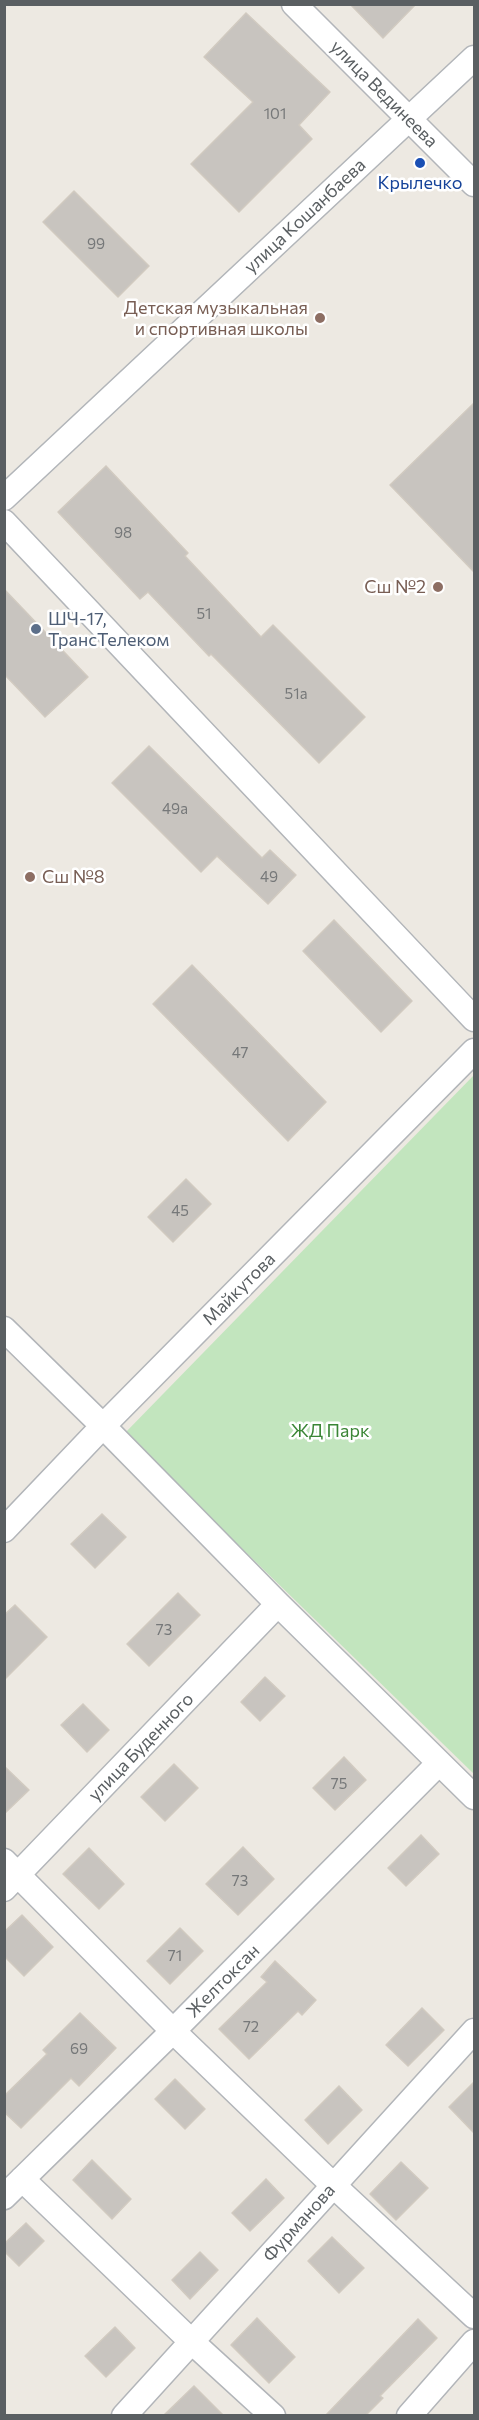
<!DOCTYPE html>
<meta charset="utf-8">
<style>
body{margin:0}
#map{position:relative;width:479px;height:2420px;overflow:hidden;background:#ede9e2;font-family:Commissioner,sans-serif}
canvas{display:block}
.frame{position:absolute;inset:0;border:6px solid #5a5f62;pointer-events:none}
</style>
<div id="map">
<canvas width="479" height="2420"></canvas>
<div class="frame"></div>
</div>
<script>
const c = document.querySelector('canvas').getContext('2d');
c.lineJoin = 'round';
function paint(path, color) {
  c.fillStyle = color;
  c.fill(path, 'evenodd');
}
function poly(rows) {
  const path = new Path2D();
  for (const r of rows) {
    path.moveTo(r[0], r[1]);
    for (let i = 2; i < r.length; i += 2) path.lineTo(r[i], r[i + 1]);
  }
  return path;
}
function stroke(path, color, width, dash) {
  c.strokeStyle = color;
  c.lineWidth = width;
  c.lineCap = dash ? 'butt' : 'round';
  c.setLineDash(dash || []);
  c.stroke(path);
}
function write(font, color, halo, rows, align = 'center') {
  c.font = font + ' Commissioner,sans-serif';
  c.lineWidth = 5;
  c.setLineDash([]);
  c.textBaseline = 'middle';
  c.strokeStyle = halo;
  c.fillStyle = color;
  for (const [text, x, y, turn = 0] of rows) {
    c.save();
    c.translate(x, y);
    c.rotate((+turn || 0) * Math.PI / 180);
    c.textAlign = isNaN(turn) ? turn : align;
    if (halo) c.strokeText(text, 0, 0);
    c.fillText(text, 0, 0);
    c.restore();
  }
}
paint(poly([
 [474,1075,474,1774,124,1434]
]), '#c2e5be');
const building = poly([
 [350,4,416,4,383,38,350,4],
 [246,13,330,92,299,125,312,139,239,212,191,164,253,102,204,57,246,13],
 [74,191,149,266,118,297,43,222,74,191],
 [474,403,474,572,390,485,474,403],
 [106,466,188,553,185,556,261,637,273,625,365,717,319,763,211,654,209,656,148,592,140,599,58,512,106,466],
 [4,589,88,677,45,717,4,674,4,589],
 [149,746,262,858,270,850,296,875,268,904,217,856,201,872,112,783,149,746],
 [334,920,412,1001,381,1032,303,951,334,920],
 [192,965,326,1102,288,1141,153,1004,192,965],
 [186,1179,211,1204,173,1242,148,1217,186,1179],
 [102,1514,126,1537,95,1568,71,1544,102,1514],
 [178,1593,200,1615,149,1666,127,1644,178,1593],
 [15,1605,47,1637,4,1680,4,1615,15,1605],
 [265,1677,285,1696,260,1721,241,1702,265,1677],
 [83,1704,109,1730,87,1752,61,1725,83,1704],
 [344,1757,366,1780,335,1810,313,1788,344,1757],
 [174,1764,198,1788,165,1821,141,1797,174,1764],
 [4,1766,29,1790,4,1814,4,1766],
 [421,1835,439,1854,406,1886,388,1868,421,1835],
 [243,1847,274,1879,238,1915,206,1884,243,1847],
 [89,1848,124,1884,99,1909,63,1874,89,1848],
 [22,1915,53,1947,24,1976,4,1956,4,1932,22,1915],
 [180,1928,203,1951,170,1984,147,1961,180,1928],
 [275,1961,316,2000,302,2015,298,2011,249,2059,219,2029,267,1982,261,1977,275,1961],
 [422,2008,444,2030,408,2066,386,2045,422,2008],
 [80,2013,116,2048,79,2086,71,2078,21,2128,4,2112,4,2096,47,2054,43,2050,80,2013],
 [175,2079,205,2109,185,2129,155,2099,175,2079],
 [474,2082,474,2133,449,2107,474,2082],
 [339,2086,362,2110,328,2144,305,2120,339,2086],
 [92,2160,131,2199,112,2219,73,2180,92,2160],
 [401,2162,428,2188,396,2220,370,2194,401,2162],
 [266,2179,284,2198,250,2231,232,2213,266,2179],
 [26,2223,44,2241,19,2266,4,2251,4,2244,26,2223],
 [332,2237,364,2268,339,2293,308,2261,332,2237],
 [200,2252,218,2270,190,2299,172,2280,200,2252],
 [257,2318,295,2357,269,2383,231,2345,257,2318],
 [418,2319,437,2338,380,2396,383,2398,366,2415,326,2415,418,2319],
 [115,2327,135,2348,106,2377,85,2356,115,2327],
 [194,2386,223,2415,164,2415,194,2386]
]);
paint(building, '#c8c4bf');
stroke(building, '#d1cac0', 1.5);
const minor = poly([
 [294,4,474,184],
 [4,498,474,58],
 [4,522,474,1019],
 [4,1329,103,1426,278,1604,474,1797],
 [4,1530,103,1426,474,1051],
 [4,1861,173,2031,333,2185,474,2316],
 [4,1889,278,1604],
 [22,2179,192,2342,273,2416],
 [4,2197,173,2031,439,1763],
 [124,2416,474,2031],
 [409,2416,474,2342]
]);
stroke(minor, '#b2b5b9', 27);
stroke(minor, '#fff', 24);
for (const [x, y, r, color] of [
 [420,163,6,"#1a4fb4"],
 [320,318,6,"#8d6e63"],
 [438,587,6,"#8d6e63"],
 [36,629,6,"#5c6f8a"],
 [30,877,6,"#8d6e63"]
]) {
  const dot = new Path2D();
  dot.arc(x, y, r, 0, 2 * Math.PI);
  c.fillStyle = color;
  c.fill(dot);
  stroke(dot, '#fff', 2);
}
write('15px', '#767879', null, [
 ["101",275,114],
 ["99",96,244],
 ["98",123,533],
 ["51",204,614],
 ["51а",296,694],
 ["49а",175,809],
 ["49",269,877],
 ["47",240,1053],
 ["45",180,1211],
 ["73",164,1630],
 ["75",339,1784],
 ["73",240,1881],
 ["71",175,1956],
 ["72",251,2027],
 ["69",79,2049]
]);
write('18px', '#5a5f62', '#fff', [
 ["улица Вединеева",384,94,45],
 ["улица Кошанбаева",305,216,-43],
 ["Майкутова",239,1289,-45],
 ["улица Буденного",141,1747,-46],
 ["Желтоксан",223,1981,-45],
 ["Фурманова",299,2223,-48]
]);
write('18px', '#164399', '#fff', [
 ["Крылечко",420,183]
]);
write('18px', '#785e54', '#fff', [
 ["Детская музыкальная",308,308],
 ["и спортивная школы",308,329],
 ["Сш №2",426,587],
 ["Сш №8",42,877,"left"]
], 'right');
write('18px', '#4e5e75', '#fff', [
 ["ШЧ-17,",48,619],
 ["ТрансТелеком",48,640]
], 'left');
write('18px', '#3b8636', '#fff', [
 ["ЖД Парк",330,1431]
]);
</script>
